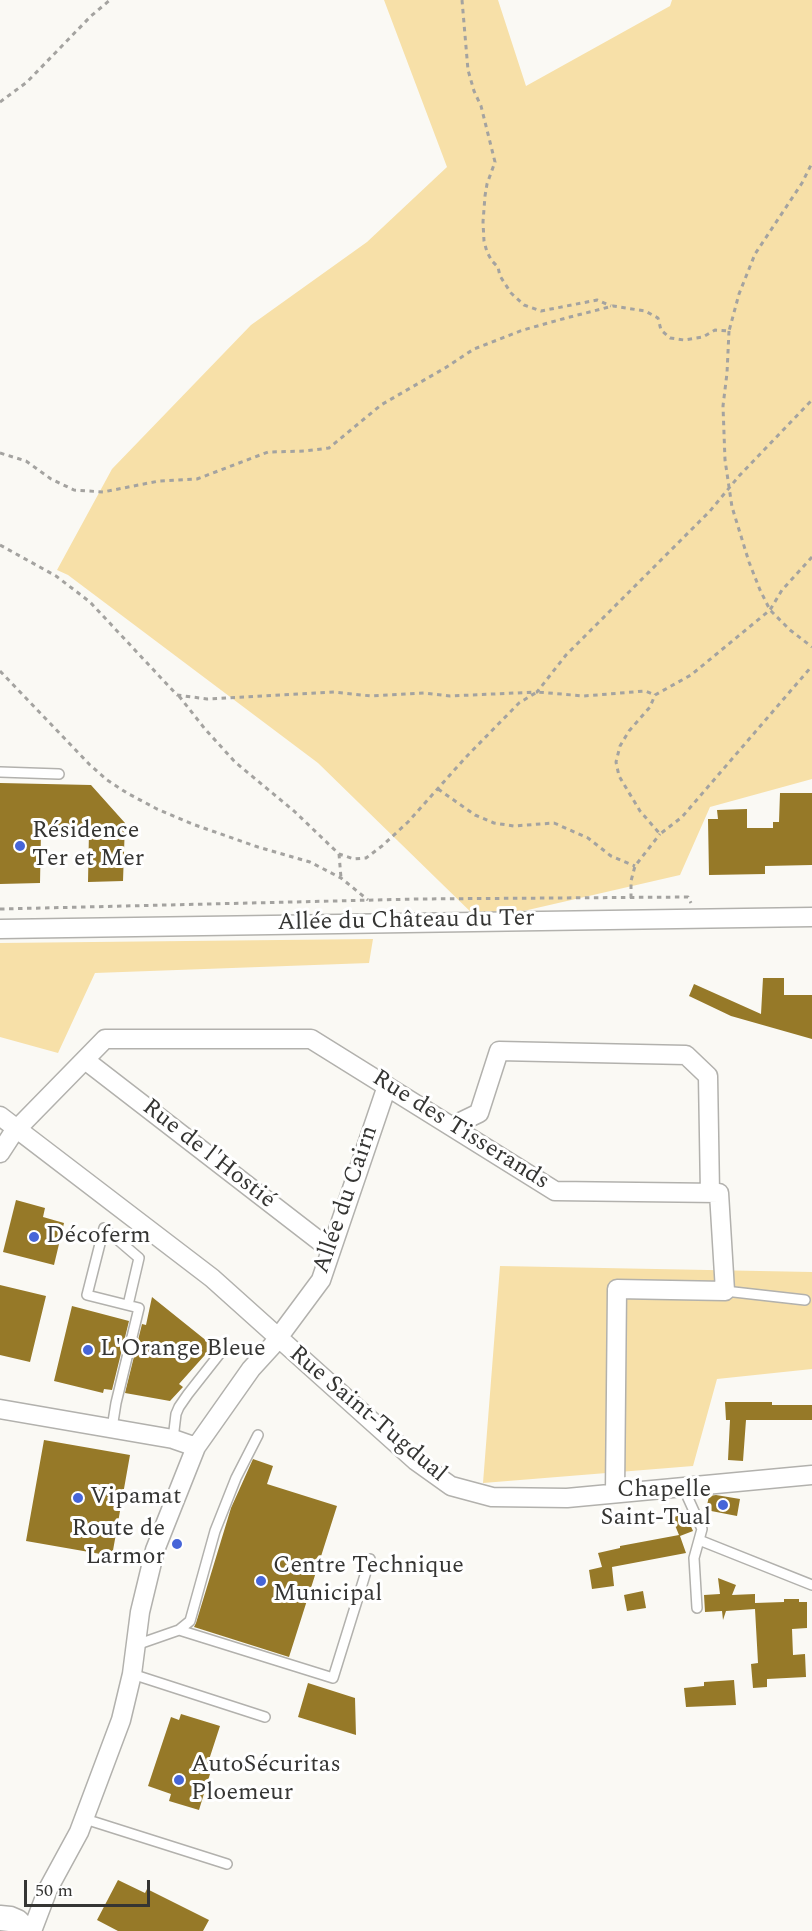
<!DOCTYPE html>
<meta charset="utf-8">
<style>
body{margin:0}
#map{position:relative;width:812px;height:1931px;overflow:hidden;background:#faf9f4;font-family:Spectral,serif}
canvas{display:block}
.scale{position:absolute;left:24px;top:1880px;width:126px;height:27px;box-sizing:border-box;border:3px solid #353533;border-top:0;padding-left:8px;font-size:18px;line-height:21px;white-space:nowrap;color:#353533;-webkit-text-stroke:4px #fff;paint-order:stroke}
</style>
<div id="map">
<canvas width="812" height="1931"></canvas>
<div class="scale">50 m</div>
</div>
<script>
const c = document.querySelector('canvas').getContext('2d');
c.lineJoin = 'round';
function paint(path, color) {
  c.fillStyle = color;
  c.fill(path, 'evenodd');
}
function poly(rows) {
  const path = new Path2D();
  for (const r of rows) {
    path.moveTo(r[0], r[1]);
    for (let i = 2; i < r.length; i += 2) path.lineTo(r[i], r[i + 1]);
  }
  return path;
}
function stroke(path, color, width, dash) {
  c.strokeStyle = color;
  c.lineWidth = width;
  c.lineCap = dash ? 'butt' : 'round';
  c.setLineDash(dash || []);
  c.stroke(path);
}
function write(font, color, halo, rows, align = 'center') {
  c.font = font + ' Spectral,serif';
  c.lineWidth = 6;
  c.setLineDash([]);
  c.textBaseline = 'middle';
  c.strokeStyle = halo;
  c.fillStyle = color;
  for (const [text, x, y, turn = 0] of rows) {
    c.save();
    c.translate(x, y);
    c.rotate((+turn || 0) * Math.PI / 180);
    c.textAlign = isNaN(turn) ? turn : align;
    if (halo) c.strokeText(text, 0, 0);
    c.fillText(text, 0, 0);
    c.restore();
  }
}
paint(poly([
 [384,0,498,0,526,86,670,6,672,0,812,0,812,779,710,807,680,875,480,921,318,763,68,575,57,570,112,469,251,325,367,242,447,167],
 [373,939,369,963,95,973,58,1053,0,1037,0,943],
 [500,1266,812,1272,812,1369,717,1379,693,1466,483,1483]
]), '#f7e0a8');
paint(poly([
 [0,783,91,785,125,823,123,881,88,882,89,831,41,830,40,883,0,884],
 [780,793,812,793,812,865,765,866,765,874,709,875,708,819,718,819,717,810,747,809,747,828,773,828,773,822,779,822],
 [763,978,784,978,784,995,812,995,812,1039,731,1016,689,996,694,984,761,1014],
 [16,1200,45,1208,43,1217,64,1223,54,1265,3,1252],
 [0,1285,46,1296,30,1362,0,1355],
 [152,1297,213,1346,179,1384,183,1387,170,1401,125,1393,142,1324,146,1325],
 [72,1306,129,1321,112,1390,104,1389,103,1393,54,1381],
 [725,1402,772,1402,772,1405,812,1405,812,1420,746,1420,743,1461,728,1460,730,1420,726,1420],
 [44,1440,130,1455,112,1556,26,1541],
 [253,1459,273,1466,267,1484,337,1506,289,1657,194,1627,196,1623,231,1508],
 [716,1495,740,1499,737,1516,706,1510,709,1496],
 [685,1513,693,1531,680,1536,686,1553,612,1567,614,1586,592,1589,589,1570,602,1567,598,1553,620,1548,620,1546,679,1535,672,1518],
 [718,1578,736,1585,732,1595,755,1594,755,1603,784,1602,784,1599,799,1599,799,1602,807,1602,807,1628,792,1629,793,1655,805,1654,806,1677,767,1679,767,1687,753,1688,751,1664,758,1663,755,1609,726,1611,723,1620,722,1611,705,1612,704,1595,720,1594],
 [643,1591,646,1608,627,1611,624,1595],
 [734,1680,736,1705,686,1707,684,1688,704,1686,704,1682],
 [308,1683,355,1698,356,1735,298,1717],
 [181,1714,220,1726,205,1772,210,1774,199,1810,169,1801,171,1794,148,1786,171,1717,179,1720],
 [118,1880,145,1893,147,1889,209,1920,203,1931,118,1931,97,1920]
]), '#967928');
const service = poly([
 [0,772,59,774],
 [725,1291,805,1300],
 [112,1428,116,1403,139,1308,87,1295,104,1228,139,1258,128,1305],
 [173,1439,176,1414,179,1407,188,1394,225,1347],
 [683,1487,702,1529,694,1558,697,1608],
 [699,1540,812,1585],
 [179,1630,333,1678,370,1559],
 [136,1645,179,1630,190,1621,215,1531,236,1478,258,1435],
 [132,1674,265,1717],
 [85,1819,227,1864]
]);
const minor = poly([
 [0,929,812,917],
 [85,1060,331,1250],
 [0,1116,212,1278,416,1461,451,1486,492,1497,567,1498,812,1475],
 [452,1126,479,1113,499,1051,686,1055,708,1076,710,1193],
 [0,1153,13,1133,105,1039,311,1039,555,1191,719,1193,725,1291,617,1289,615,1493],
 [0,1409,173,1439,196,1447],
 [32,1931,48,1889,79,1832,121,1720,132,1674,140,1612,155,1550,196,1447,251,1369,272,1346,321,1280,387,1086]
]);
const secondary = poly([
 [0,1918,10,1919,17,1922,26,1931]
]);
stroke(service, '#b2b1ad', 12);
stroke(minor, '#b2b1ad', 21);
stroke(secondary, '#b2b1ad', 27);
stroke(poly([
 [462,0,468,70,474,91,481,106,495,162,487,184,485,196,483,222,484,241,487,252,492,261,498,267,500,276,511,293,524,305,541,311,597,300,611,306],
 [0,102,27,82,91,16,110,0],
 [729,331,727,373,723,406,725,460,732,507,749,562,760,590,770,610,790,630,812,647],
 [0,453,26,461,51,479,74,490,103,492,159,481,197,479,268,452,305,451,329,448,381,405,445,368,474,349,523,330,566,318,613,306,645,311,658,318,661,330,670,338,684,340,703,337,715,330,729,331,739,294,755,254,802,183,812,163],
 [0,545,56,576,90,602,177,695,207,699,334,692,371,696,424,693,450,696,537,692,566,655,710,511,739,476,812,400],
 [812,557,782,590,770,610,691,675,655,695,650,707,629,731,620,746,616,762,619,776,640,811,660,834,682,817,812,666],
 [0,671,90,765,107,780,127,793,157,809,195,825,258,847,310,862,341,878,368,900],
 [179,696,205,729,235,762,294,811,339,854,354,859,366,858,382,846,408,822,466,757,519,703,537,692,584,696,645,691,655,695],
 [438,789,475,815,494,823,514,826,554,823,588,838,611,856,635,866],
 [339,854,341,878],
 [631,898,631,881,635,866,660,834],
 [0,909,417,899,688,897,691,903]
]), '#a4a3a0', 3, [4.5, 4.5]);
stroke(service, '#fff', 9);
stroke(minor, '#fff', 18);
stroke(secondary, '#fff', 24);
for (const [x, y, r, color] of [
 [20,846,6,"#4665d8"],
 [34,1237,6,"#4665d8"],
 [88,1350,6,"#4665d8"],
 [78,1498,6,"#4665d8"],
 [723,1505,6,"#4665d8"],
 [177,1544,6,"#4665d8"],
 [261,1581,6,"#4665d8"],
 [179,1780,6,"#4665d8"]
]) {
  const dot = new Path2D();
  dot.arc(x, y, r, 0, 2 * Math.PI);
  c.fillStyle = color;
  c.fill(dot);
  stroke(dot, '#fff', 2);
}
write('24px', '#353533', '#fff', [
 ["Résidence",32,832],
 ["Ter et Mer",32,860],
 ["Décoferm",46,1237],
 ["L'Orange Bleue",100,1350],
 ["Chapelle",711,1491,"right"],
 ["Saint-Tual",711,1519,"right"],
 ["Vipamat",90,1498],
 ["Route de",165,1530,"right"],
 ["Larmor",165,1558,"right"],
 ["Centre Technique",273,1567],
 ["Municipal",273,1595],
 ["AutoSécuritas",191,1766],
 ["Ploemeur",191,1794]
], 'left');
write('24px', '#353533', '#fff', [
 ["Allée du Château du Ter",406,922,-1],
 ["Rue des Tisserands",460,1131,32],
 ["Rue de l'Hostié",208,1155,38],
 ["Allée du Cairn",347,1200,-71],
 ["Rue Saint-Tugdual",367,1415,40]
]);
</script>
